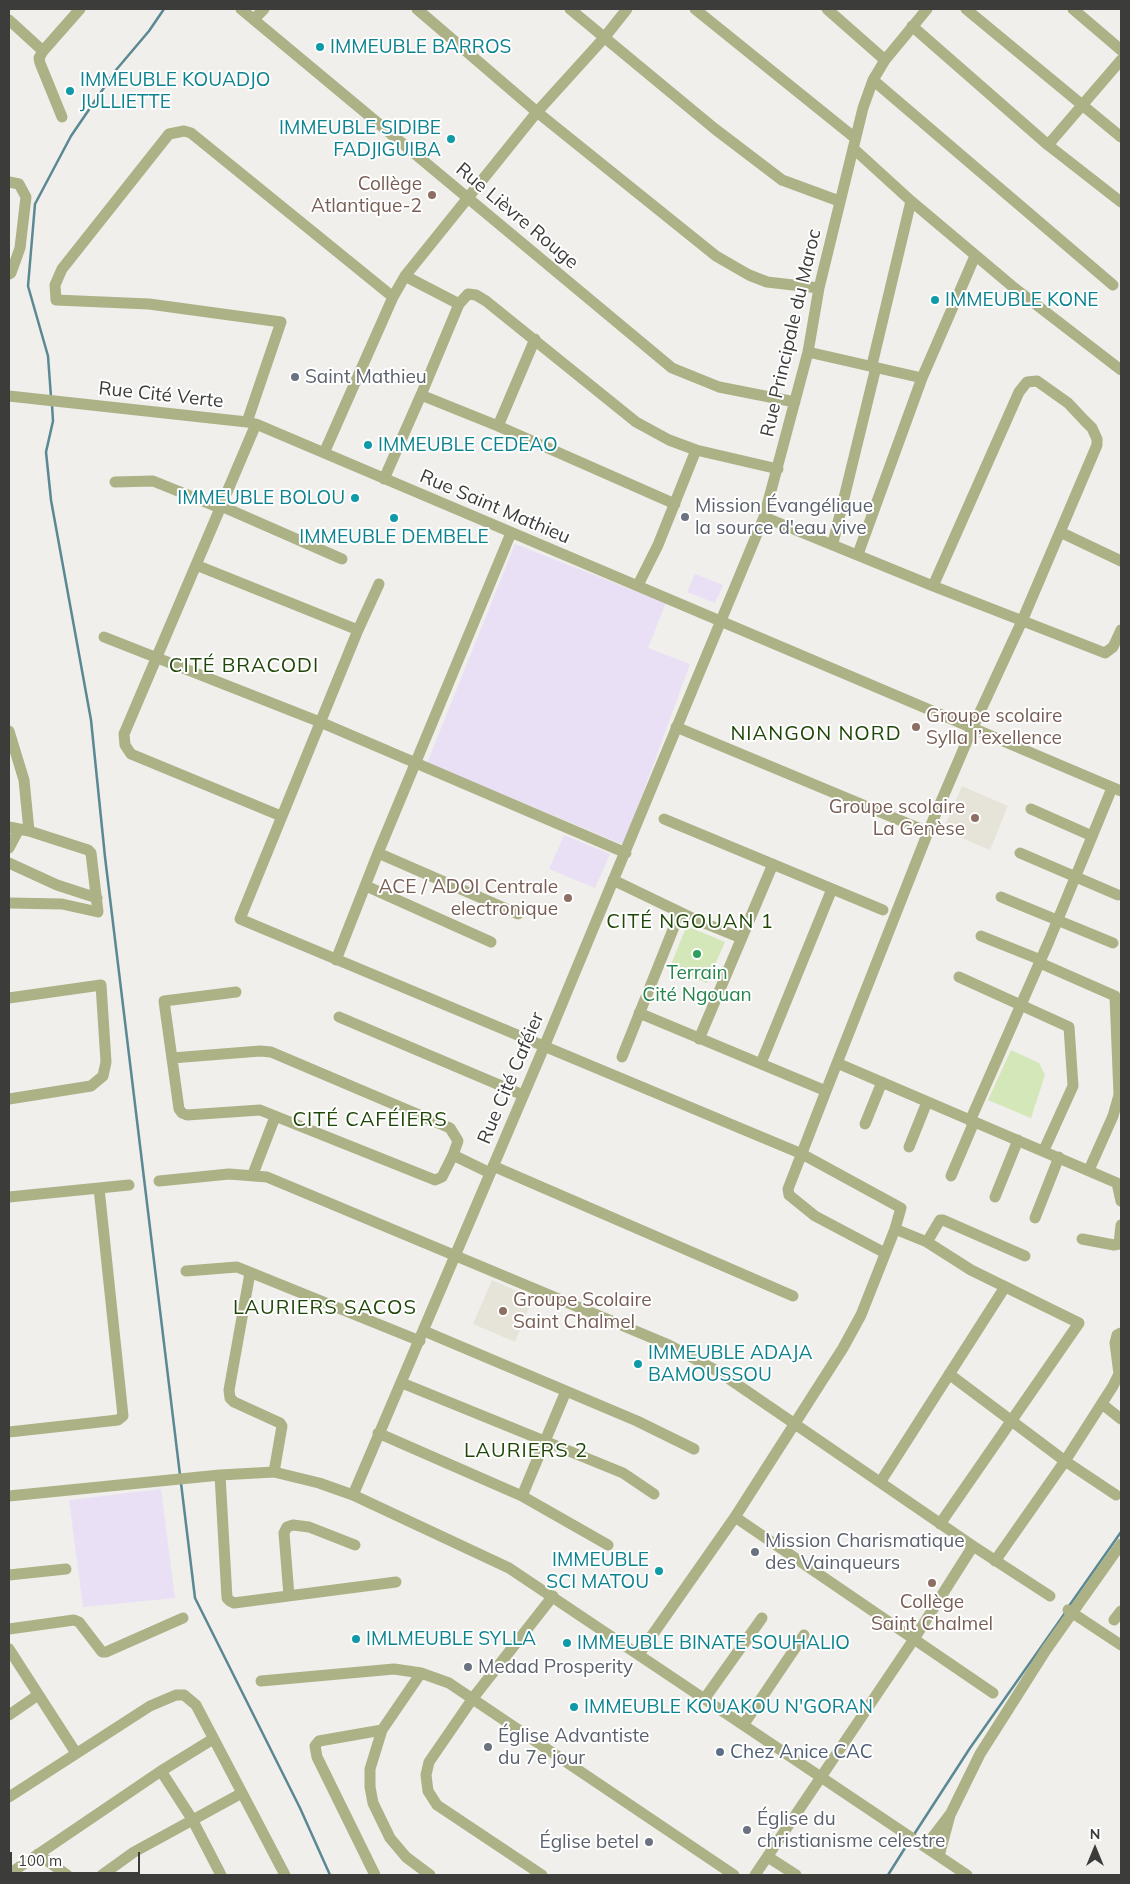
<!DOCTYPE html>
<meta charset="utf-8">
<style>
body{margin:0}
#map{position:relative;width:1130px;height:1884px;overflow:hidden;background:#f0efeb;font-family:Mulish,sans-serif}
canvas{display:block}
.frame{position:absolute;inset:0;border:10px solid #3c3c3b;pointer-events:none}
.north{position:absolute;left:1070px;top:1824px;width:50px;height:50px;-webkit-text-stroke:4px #fff;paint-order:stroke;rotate:0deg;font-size:14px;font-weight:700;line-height:20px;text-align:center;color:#3c3c3b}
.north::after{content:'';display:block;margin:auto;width:18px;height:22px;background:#3c3c3b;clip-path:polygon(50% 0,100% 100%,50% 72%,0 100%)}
.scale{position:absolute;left:10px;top:1852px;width:130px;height:22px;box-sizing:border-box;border:2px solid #3c3c3b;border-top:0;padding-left:6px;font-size:15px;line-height:18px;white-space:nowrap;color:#3c3c3b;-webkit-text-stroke:4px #fff;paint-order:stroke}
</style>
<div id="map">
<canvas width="1130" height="1884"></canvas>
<div class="frame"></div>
<div class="north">N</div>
<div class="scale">100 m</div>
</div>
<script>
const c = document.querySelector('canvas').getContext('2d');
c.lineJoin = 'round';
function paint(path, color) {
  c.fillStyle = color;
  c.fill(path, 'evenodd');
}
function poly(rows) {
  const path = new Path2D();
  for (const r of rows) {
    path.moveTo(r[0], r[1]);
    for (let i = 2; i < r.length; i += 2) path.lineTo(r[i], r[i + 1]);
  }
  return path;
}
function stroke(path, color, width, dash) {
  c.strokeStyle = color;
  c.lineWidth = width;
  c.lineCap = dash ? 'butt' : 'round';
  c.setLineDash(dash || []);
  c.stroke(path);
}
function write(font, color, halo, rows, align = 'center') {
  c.font = font + ' Mulish,sans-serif';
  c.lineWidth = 4;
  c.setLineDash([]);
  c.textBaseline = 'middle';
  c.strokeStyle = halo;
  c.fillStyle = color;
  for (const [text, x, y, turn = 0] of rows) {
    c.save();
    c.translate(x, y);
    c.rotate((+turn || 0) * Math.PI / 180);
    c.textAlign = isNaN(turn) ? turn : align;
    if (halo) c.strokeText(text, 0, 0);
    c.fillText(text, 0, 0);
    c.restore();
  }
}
paint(poly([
 [515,544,666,603,648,648,690,664,624,845,427,763],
 [695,574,723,585,715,603,687,592],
 [564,835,610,854,595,888,549,869],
 [161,1489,175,1598,83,1607,69,1500]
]), '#e9e0f6');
paint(poly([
 [962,786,1008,806,990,850,943,830],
 [492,1280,533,1298,515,1342,473,1324]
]), '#e6e4d9');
paint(poly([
 [689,927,725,942,707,983,670,967,685,930],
 [1011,1050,1039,1063,1045,1075,1031,1118,988,1100]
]), '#d3e7b9');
stroke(poly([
 [51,397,48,356,28,286,35,204,71,136,116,70,149,31,164,9],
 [52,405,53,421,46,452,51,500,91,720,105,857,180,1475],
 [181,1483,195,1598,300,1808,330,1875],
 [1069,1606,1121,1532],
 [913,1836,970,1748,1065,1613],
 [888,1875,910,1840]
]), '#5a8893', 2.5);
stroke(poly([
 [241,9,672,368,719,387,795,402],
 [417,9,537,112,716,256,749,275,767,282,819,288],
 [570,9,715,129,782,180,839,201],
 [695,9,855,138],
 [827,9,885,60],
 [966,9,1121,137],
 [1073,9,1121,50],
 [254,19,264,9],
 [9,20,43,51,39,58,40,63,62,117],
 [912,26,1048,145,1121,202],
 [43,51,80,9],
 [873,80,1113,285],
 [1048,145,1121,60],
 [854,149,911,201,872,365],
 [9,182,19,184,26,197,20,248,11,273,9,274],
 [911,201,1012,286,1121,370],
 [405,276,459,304,421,395,498,426,675,504],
 [459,304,468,294,476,295,486,301,636,422,669,440,696,450,778,469],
 [808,352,922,378,858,554],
 [922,378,975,256],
 [9,396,247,422,256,424,1121,791],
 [247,422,281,322,149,304,56,300,55,285,62,269,169,134,184,131,191,133,393,297],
 [256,424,124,734,125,745,131,754,281,816],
 [498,426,535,339],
 [324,453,393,297,405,276,537,112,604,38,627,9],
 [384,479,421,395],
 [115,482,153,481,220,508],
 [221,506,342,559],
 [764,517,933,586,1105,653,1113,647,1121,630],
 [1060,532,1121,561],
 [833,543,876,367],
 [196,565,358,630],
 [379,584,358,630,240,919,802,1154,901,1208,895,1229,861,1315,843,1348,735,1517,639,1654],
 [638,585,658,545,696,450],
 [104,637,320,722,626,853],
 [676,727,928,832,973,727,1022,621,1097,445,1097,439,1092,428,1084,420,1068,403,1037,381,1027,382,1019,392,933,586],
 [9,731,24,780,29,831],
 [1031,809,1092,836],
 [664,819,883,910],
 [9,827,29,831,88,850,91,853,98,912,62,904,9,903],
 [9,848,19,829],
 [378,853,518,914],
 [1020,853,1118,895],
 [9,863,57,885,97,898],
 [613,880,692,918,741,938],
 [366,886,491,942],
 [1001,897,1113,943],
 [981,936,1041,960],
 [336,960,378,853,511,533],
 [1040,963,1115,996,1119,1095,1113,1116,1089,1170],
 [959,977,1069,1027,1073,1086,1044,1150],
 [236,992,164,1001,179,1109,182,1113,187,1115,260,1110,435,1180,442,1177,453,1155],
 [9,998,101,985,106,1062,103,1076,91,1086,9,1099],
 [639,1013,826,1091,928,832],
 [339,1017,523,1095],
 [699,1039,773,864],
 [622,1057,680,912],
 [172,1058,260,1051,271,1052,450,1128,458,1141,453,1155,490,1173],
 [761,1063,832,889],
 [837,1063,1117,1183,1121,1201],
 [826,1091,788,1189,789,1195,815,1216,885,1253],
 [970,1121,1049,941,1112,788],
 [865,1124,882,1082],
 [909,1147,927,1102],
 [493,1166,793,1296],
 [253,1174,275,1117],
 [951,1176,974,1122],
 [159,1181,229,1174,267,1177,669,1345,719,1372,973,1546,914,1639,755,1875],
 [9,1197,129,1185],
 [995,1197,1018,1140],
 [1035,1218,1059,1157],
 [895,1229,927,1242,971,1270,1079,1323,940,1524],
 [1082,1239,1114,1245,1119,1244,1121,1225],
 [927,1242,940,1220,943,1220,1025,1256],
 [186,1271,237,1267,420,1341],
 [250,1273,229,1390,230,1398,234,1402,280,1423,282,1426,274,1472],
 [424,1331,637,1421,694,1449],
 [949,1374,1065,1461,1116,1495],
 [402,1383,623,1473,654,1494],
 [1102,1404,1121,1419],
 [9,1432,118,1420,123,1416,99,1188],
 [378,1433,522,1496,608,1545],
 [220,1475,227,1598,230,1601,234,1603,396,1582],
 [881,1481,1005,1287],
 [353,1495,544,1047,764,517,808,352,819,288,863,108,873,80,885,60,927,9],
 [9,1496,220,1475,274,1472,319,1483,353,1495,509,1568,967,1875],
 [522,1496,566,1391],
 [735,1517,993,1693],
 [973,1546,1050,1596],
 [995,1561,1065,1461,1113,1386,1119,1374,1115,1343,1117,1335,1121,1333],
 [9,1575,66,1569],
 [289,1596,284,1533,287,1527,293,1525,309,1527,355,1545],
 [1068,1610,1121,1645],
 [1114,1620,1121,1611],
 [9,1629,74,1620,79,1622,102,1652,106,1652,183,1618],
 [9,1649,76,1753],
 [261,1681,394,1669,421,1673,449,1683,734,1875],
 [705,1698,762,1618],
 [9,1715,38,1695],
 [744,1724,804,1635],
 [382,1730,370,1769,370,1787,373,1803,390,1838,406,1857,430,1875],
 [161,1771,192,1819,221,1875],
 [9,1797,150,1706,176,1695,184,1695,196,1705,285,1875],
 [925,1847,951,1813,980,1754,1046,1650,1121,1544],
 [38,1854,67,1875],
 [939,1856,950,1815],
 [768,1857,796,1875],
 [9,1874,161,1771,213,1739],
 [102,1875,134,1852,242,1793],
 [375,1875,317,1757,315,1746,319,1741,382,1730,421,1673],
 [542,1875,437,1805,428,1791,426,1775,429,1762,473,1698,553,1596]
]), '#adb186', 11);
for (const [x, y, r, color] of [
 [320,47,5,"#0f9aa8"],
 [70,91,5,"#0f9aa8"],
 [451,139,5,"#0f9aa8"],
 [432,195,5,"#8d6e63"],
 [935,300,5,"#0f9aa8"],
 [295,377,5,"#6b7280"],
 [368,445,5,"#0f9aa8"],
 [355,498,5,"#0f9aa8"],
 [685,517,5,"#6b7280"],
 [394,518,5,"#0f9aa8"],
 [916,727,5,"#8d6e63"],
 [975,818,5,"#8d6e63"],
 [568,898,5,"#8d6e63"],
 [697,954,5,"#2e9e5b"],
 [503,1311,5,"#8d6e63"],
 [638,1364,5,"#0f9aa8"],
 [755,1552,5,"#6b7280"],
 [659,1571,5,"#0f9aa8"],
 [932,1583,5,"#8d6e63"],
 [356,1639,5,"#0f9aa8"],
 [567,1643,5,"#0f9aa8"],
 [468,1667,5,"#6b7280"],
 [574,1707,5,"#0f9aa8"],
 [488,1747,5,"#6b7280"],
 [720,1752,5,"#5c6f8a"],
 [747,1830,5,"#6b7280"],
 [649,1842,5,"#6b7280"]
]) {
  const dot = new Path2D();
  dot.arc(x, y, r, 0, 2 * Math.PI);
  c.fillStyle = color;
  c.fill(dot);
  stroke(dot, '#fff', 2);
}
write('19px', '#0d838f', '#fff', [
 ["IMMEUBLE BARROS",330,47],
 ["IMMEUBLE KOUADJO",80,80],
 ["JULLIETTE",80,102],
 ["IMMEUBLE SIDIBE",441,128,"right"],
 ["FADJIGUIBA",441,150,"right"],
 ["IMMEUBLE KONE",945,300],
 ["IMMEUBLE CEDEAO",378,445],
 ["IMMEUBLE BOLOU",345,498,"right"],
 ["IMMEUBLE DEMBELE",394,537,"center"],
 ["IMMEUBLE ADAJA",648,1353],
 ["BAMOUSSOU",648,1375],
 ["IMMEUBLE",649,1560,"right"],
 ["SCI MATOU",649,1582,"right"],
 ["IMLMEUBLE SYLLA",366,1639],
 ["IMMEUBLE BINATE SOUHALIO",577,1643],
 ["IMMEUBLE KOUAKOU N'GORAN",584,1707]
], 'left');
write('19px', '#785e54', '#fff', [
 ["Collège",422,184],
 ["Atlantique-2",422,206],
 ["Groupe scolaire",926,716,"left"],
 ["Sylla l’exellence",926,738,"left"],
 ["Groupe scolaire",965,807],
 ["La Genèse",965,829],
 ["ACE / ADOI Centrale",558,887],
 ["electronique",558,909],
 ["Groupe Scolaire",513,1300,"left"],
 ["Saint Chalmel",513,1322,"left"],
 ["Collège",932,1602,"center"],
 ["Saint Chalmel",932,1624,"center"]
], 'right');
write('19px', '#3c3c3b', '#fff', [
 ["Rue Lièvre Rouge",517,216,40],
 ["Rue Principale du Maroc",791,333,-77],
 ["Rue Cité Verte",161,395,6],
 ["Rue Saint Mathieu",495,507,23],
 ["Rue Cité Caféier",511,1078,-67]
]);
write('19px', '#5b616d', '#fff', [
 ["Saint Mathieu",305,377],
 ["Mission Évangélique",695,506],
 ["la source d'eau vive",695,528],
 ["Mission Charismatique",765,1541],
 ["des Vainqueurs",765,1563],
 ["Medad Prosperity",478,1667],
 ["Église Advantiste",498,1736],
 ["du 7e jour",498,1758],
 ["Église du",757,1819],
 ["christianisme celestre",757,1841],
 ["Église betel",639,1842,"right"]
], 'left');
write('19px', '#27864d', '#fff', [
 ["Terrain",697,973],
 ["Cité Ngouan",697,995]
]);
write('19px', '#4e5e75', '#fff', [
 ["Chez Anice CAC",730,1752]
], 'left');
c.letterSpacing = '1px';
write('20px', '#1f4708', '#fff', [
 ["CITÉ BRACODI",244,666],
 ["NIANGON NORD",816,734],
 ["CITÉ NGOUAN 1",690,922],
 ["CITÉ CAFÉIERS",370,1120],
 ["LAURIERS SACOS",325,1308],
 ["LAURIERS 2",526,1451]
]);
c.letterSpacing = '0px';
</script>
